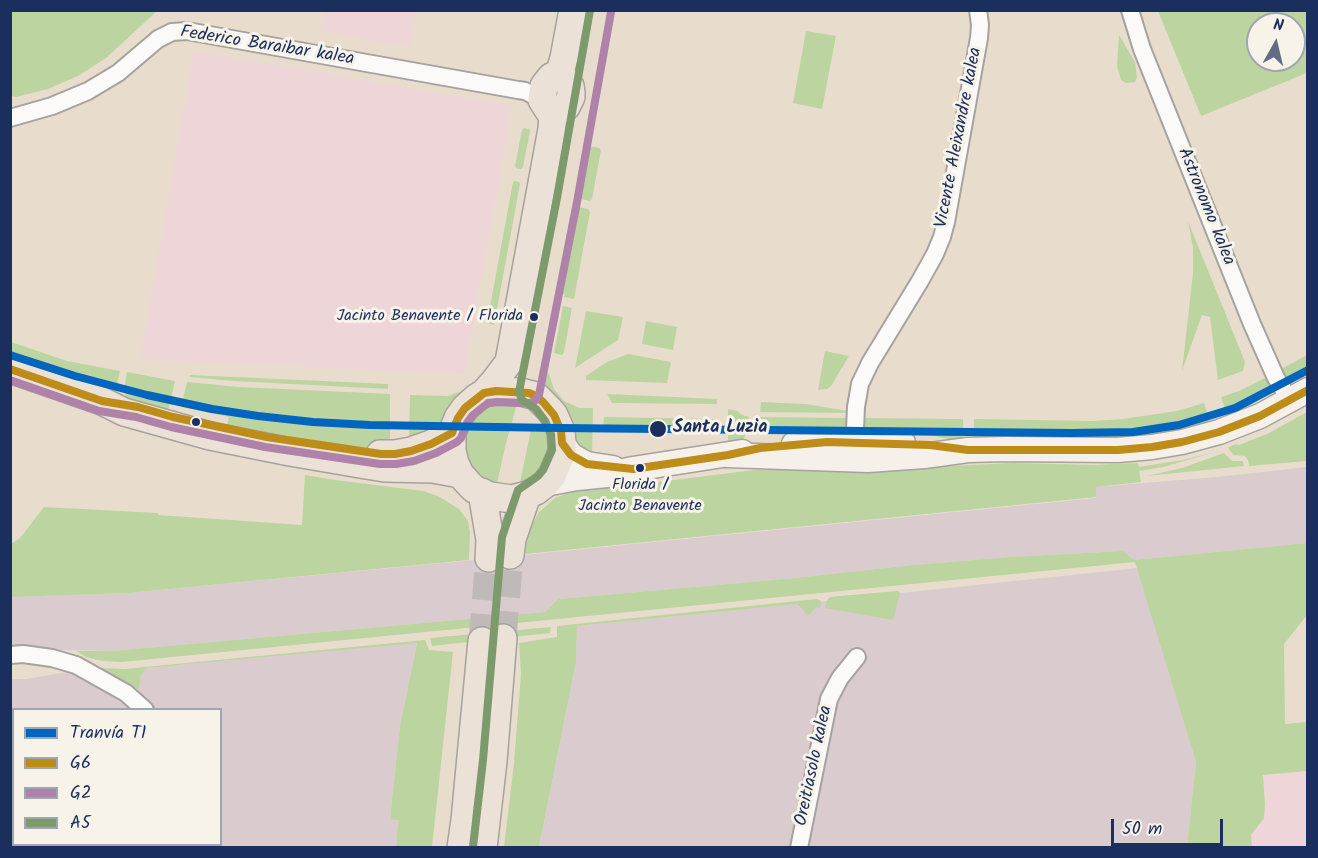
<!DOCTYPE html>
<meta charset="utf-8">
<style>
body{margin:0}
#map{position:relative;width:1318px;height:858px;overflow:hidden;background:#e8ddcd;font-family:Kalam,sans-serif}
canvas{display:block}
.frame{position:absolute;inset:0;border:12px solid #1b2f5e;pointer-events:none}
.legend{position:absolute;left:12px;top:708px;width:210px;height:138px;box-sizing:border-box;background:#f7f3e8;border:2px solid #9fa5b1;margin:0;padding:8px 10px;list-style:none;font-size:18px;color:#1b2f5e}
.legend li{display:flex;align-items:center;gap:12px;height:30px}
.legend b{width:30px;border:2px solid #9fa5b1}
.north{position:absolute;left:1246px;top:12px;width:60px;height:60px;box-sizing:border-box;background:#f7f3e8;border:2px solid #9fa5b1;border-radius:50%;rotate:8deg;font-size:16px;font-weight:700;line-height:24px;text-align:center;color:#1b2f5e}
.north::after{content:'';display:block;margin:auto;width:21px;height:27px;background:#636c85;clip-path:polygon(50% 0,100% 100%,50% 72%,0 100%)}
.scale{position:absolute;left:1111px;top:819px;width:112px;height:27px;box-sizing:border-box;border:3px solid #1b2f5e;border-top:0;padding-left:8px;font-size:18px;line-height:21px;white-space:nowrap;color:#1b2f5e;-webkit-text-stroke:4px #f7f3e8;paint-order:stroke}
</style>
<div id="map">
<canvas width="1318" height="858"></canvas>
<div class="frame"></div>
<ul class="legend">
<li><b style="height:8px;background:#0065bd"></b>Tranvía T1</li>
<li><b style="height:8px;background:#be8c18"></b>G6</li>
<li><b style="height:8px;background:#af82a9"></b>G2</li>
<li><b style="height:8px;background:#7d9a6c"></b>A5</li>
</ul>
<div class="north">N</div>
<div class="scale">50 m</div>
</div>
<script>
const c = document.querySelector('canvas').getContext('2d');
c.lineJoin = 'round';
function paint(path, color) {
  c.fillStyle = color;
  c.fill(path, 'evenodd');
}
function poly(rows) {
  const path = new Path2D();
  for (const r of rows) {
    path.moveTo(r[0], r[1]);
    for (let i = 2; i < r.length; i += 2) path.lineTo(r[i], r[i + 1]);
  }
  return path;
}
function stroke(path, color, width, dash) {
  c.strokeStyle = color;
  c.lineWidth = width;
  c.lineCap = dash ? 'butt' : 'round';
  c.setLineDash(dash || []);
  c.stroke(path);
}
function write(font, color, halo, rows, align = 'center') {
  c.font = font + ' Kalam,sans-serif';
  c.lineWidth = 6;
  c.setLineDash([]);
  c.textBaseline = 'middle';
  c.strokeStyle = halo;
  c.fillStyle = color;
  for (const [text, x, y, turn = 0] of rows) {
    c.save();
    c.translate(x, y);
    c.rotate((+turn || 0) * Math.PI / 180);
    c.textAlign = isNaN(turn) ? turn : align;
    if (halo) c.strokeText(text, 0, 0);
    c.fillText(text, 0, 0);
    c.restore();
  }
}
paint(poly([
 [323,11,417,11,410,47,320,31],
 [194,51,512,106,464,374,140,359],
 [1307,771,1307,847,1252,847,1251,835,1260,825,1265,805,1263,775]
]), '#eed5d7');
paint(poly([
 [1307,467,1307,543,1134,560,1123,551,1010,557,913,565,785,579,558,599,545,612,112,651,11,649,10,597,128,593,444,563,1096,498,1096,487,1217,477],
 [1138,568,1196,762,1187,847,539,848,576,662,577,626,827,601,830,597,898,591,900,593],
 [417,642,400,726,390,819,398,819,396,847,11,847,10,679,26,679,73,671,132,702,139,690,141,676,146,668],
 [14,710,220,710,220,844,14,844]
]), '#dacbce');
paint(poly([
 [11,10,157,10,157,11,106,58,78,76,48,89,16,97,11,96],
 [1158,11,1307,11,1307,73,1201,116],
 [1258,24,1294,24,1294,60,1258,60],
 [806,31,836,36,822,109,793,103],
 [1119,35,1135,62,1137,77,1135,82,1126,83,1121,80,1117,66],
 [524,128,529,129,530,131,523,167,521,169,517,169,515,166,522,130],
 [589,146,599,148,601,150,592,199,590,201,580,199,579,197,588,147],
 [515,181,519,182,520,184,494,325,487,323,513,182],
 [578,207,588,209,590,212,574,299,564,297,565,294,561,294,576,210],
 [1188,221,1245,362,1243,371,1218,380,1210,317,1202,315,1182,371,1193,273,1193,248],
 [563,306,572,308,564,352,562,355,554,353],
 [586,311,623,317,618,340,575,368],
 [646,321,677,327,673,350,642,344],
 [11,342,67,361,120,371,116,389,111,393,11,361],
 [825,351,849,356,831,386,827,389,818,390],
 [628,354,671,362,667,383,586,380,586,376,607,362],
 [1307,355,1307,374,1304,376,1299,378,1289,377,1285,375,1281,369],
 [127,372,175,381,168,411,132,402,127,398,124,391],
 [543,372,549,374,554,389,564,401,580,408,593,408,592,460,585,457,542,387,541,383],
 [190,375,388,384,388,389,233,381,190,377],
 [1267,377,1270,385,1265,396,1229,420,1221,397,1239,391],
 [187,382,239,387,390,394,390,449,374,450,353,447,285,436,227,425,229,417,181,407],
 [467,389,435,430,409,445,410,395,448,396],
 [607,394,717,399,717,404,612,403],
 [518,400,505,447,496,488,486,484,465,459,464,431,485,404],
 [761,402,806,404,848,411,847,413,760,412],
 [1204,403,1211,426,1170,437,974,442,974,419,1093,421,1123,419,1177,411],
 [728,409,737,411,742,415,749,417,747,431,744,438,740,441,728,444],
 [1307,412,1307,461,1249,466,1248,460,1245,456,1234,455,1229,450,1229,447,1236,444,1239,445,1267,434],
 [604,417,717,419,717,432,603,430],
 [757,417,848,418,844,428,834,434,760,433,756,425],
 [863,418,963,419,963,442,929,435,873,434,865,426],
 [531,430,550,430,552,437,544,469,519,487],
 [1215,452,1163,467,1139,471,1141,482,1096,487,1096,497,525,554,527,538,530,528,539,512,555,498,573,491,642,484,754,470,865,470,1013,463,1094,465,1138,463,1139,467,1183,460],
 [1224,453,1232,461,1243,461,1244,466,1147,476,1182,468],
 [305,475,335,480,423,491,438,496,459,509,468,521,470,532,469,560,128,593,11,597,11,544,20,538,44,507,158,513,158,515,302,525],
 [1307,543,1307,615,1284,644,1285,724,1307,722,1307,771,1263,775,1265,805,1264,818,1251,835,1252,847,1187,847,1196,762,1135,562,122,662,103,661,86,657,76,651,112,651,545,612,558,599,785,579,913,565,1010,557,1123,551,1134,560],
 [898,591,900,593,893,620,825,608,827,601,830,597],
 [817,599,821,601,820,608,816,607,808,616,798,604,577,626,576,662,539,847,504,847,514,763,521,674,519,643,557,637,557,626],
 [551,627,550,633,432,646,430,638],
 [425,640,429,650,453,652,432,847,396,847,398,820,390,819,400,726,417,643,146,668,141,676,139,690,101,668,124,669]
]), '#bcd4a0');
stroke(poly([
 [503,638,510,555],
 [482,641,489,558]
]), '#bfbab7', 27, [27, 14]);
const minor = poly([
 [1130,10,1142,49,1252,324,1276,378,1290,400],
 [10,118,52,106,88,91,118,73,158,39,172,32,187,31,518,90,525,91,542,100],
 [854,452,856,407,860,384,870,363,920,281,935,254,942,237,946,222,979,38,980,25,978,10],
 [10,655,23,654,52,658,76,665,126,693,145,710],
 [185,848,186,844],
 [799,848,829,699,840,678,857,657]
]);
const secondary = poly([
 [562,443,571,455,579,460,587,464,613,468],
 [794,444,827,442,903,443],
 [728,455,868,460,924,456,968,450,1006,449,1118,450,1152,447,1182,442,1219,432,1260,416,1308,390],
 [545,484,577,478,607,475,633,469,742,452]
]);
const primary = poly([
 [555,75,563,77,570,86,571,92,571,97,566,107,556,113,549,111,542,100,544,86,551,77,555,75],
 [559,75,564,58,573,10],
 [10,369,102,401,124,412,210,436,290,452,366,465,385,468,433,469,460,474],
 [496,391,521,392,536,396,549,409,554,415,561,431,562,443,562,452,552,476,545,484,536,491,527,495,512,499,490,496,474,489,469,484,460,474,455,463,452,451,452,433,458,418,465,408,476,398,484,393,496,391],
 [484,393,494,382,509,362,552,129,553,112],
 [380,454,395,454,411,451,431,444,452,433],
 [482,492,490,540,489,558],
 [510,555,512,539,527,495],
 [461,848,465,820,482,641],
 [483,848,493,761,503,638]
]);
stroke(minor, '#a5a29f', 20);
stroke(secondary, '#a5a29f', 27);
stroke(primary, '#a5a29f', 30);
stroke(minor, '#fcfaf8', 16);
stroke(secondary, '#f5f1ea', 24);
stroke(primary, '#ebe1d6', 27);
stroke(poly([
 [10,369,102,401,138,407,173,417,267,437,381,454,395,454,411,451,431,444,452,433,458,418,465,408,484,393,496,391,529,393,536,396,543,402,554,415,561,431,562,443,571,455,587,464,633,469,728,455,760,448,827,442,930,445,968,450,1118,450,1152,447,1182,442,1219,432,1260,416,1308,390]
]), '#be8c18', 8);
stroke(poly([
 [10,380,99,411,136,417,171,427,265,447,380,464,396,464,414,461,436,453,457,442,461,438,467,423,473,415,488,403,497,402,528,403,534,402,539,395,577,202,611,12]
]), '#af82a9', 8);
stroke(poly([
 [473,847,483,760,502,537,518,490,538,476,543,470,552,450,551,434,545,421,536,409,522,400,519,392,557,198,590,10]
]), '#7d9a6c', 8);
stroke(poly([
 [10,355,75,376,147,395,212,409,258,416,313,422,370,425,559,428,1071,433,1133,432,1179,425,1235,408,1308,370]
]), '#0065bd', 8);
for (const [x, y, r, color] of [
 [534,317,5,"#1b2f5e"],
 [196,422,5,"#1b2f5e"],
 [658,429,9,"#1b2f5e"],
 [640,468,5,"#1b2f5e"]
]) {
  const dot = new Path2D();
  dot.arc(x, y, r, 0, 2 * Math.PI);
  c.fillStyle = color;
  c.fill(dot);
  stroke(dot, '#f7f3e8', 2);
}
write('16px', '#1b2f5e', '#f7f3e8', [
 ["Jacinto Benavente / Florida",523,317],
 ["Florida /",640,486,"center"],
 ["Jacinto Benavente",640,507,"center"]
], 'right');
write('18px', '#1b2f5e', '#f7f3e8', [
 ["Federico Baraibar kalea",267,47,9],
 ["Vicente Aleixandre kalea",960,138,-79],
 ["Astronomo kalea",1205,207,68],
 ["Oreitiasolo kalea",815,766,-78]
]);
write('bold 18px', '#1b2f5e', '#f7f3e8', [
 ["Santa Luzia",673,429]
], 'left');
</script>
